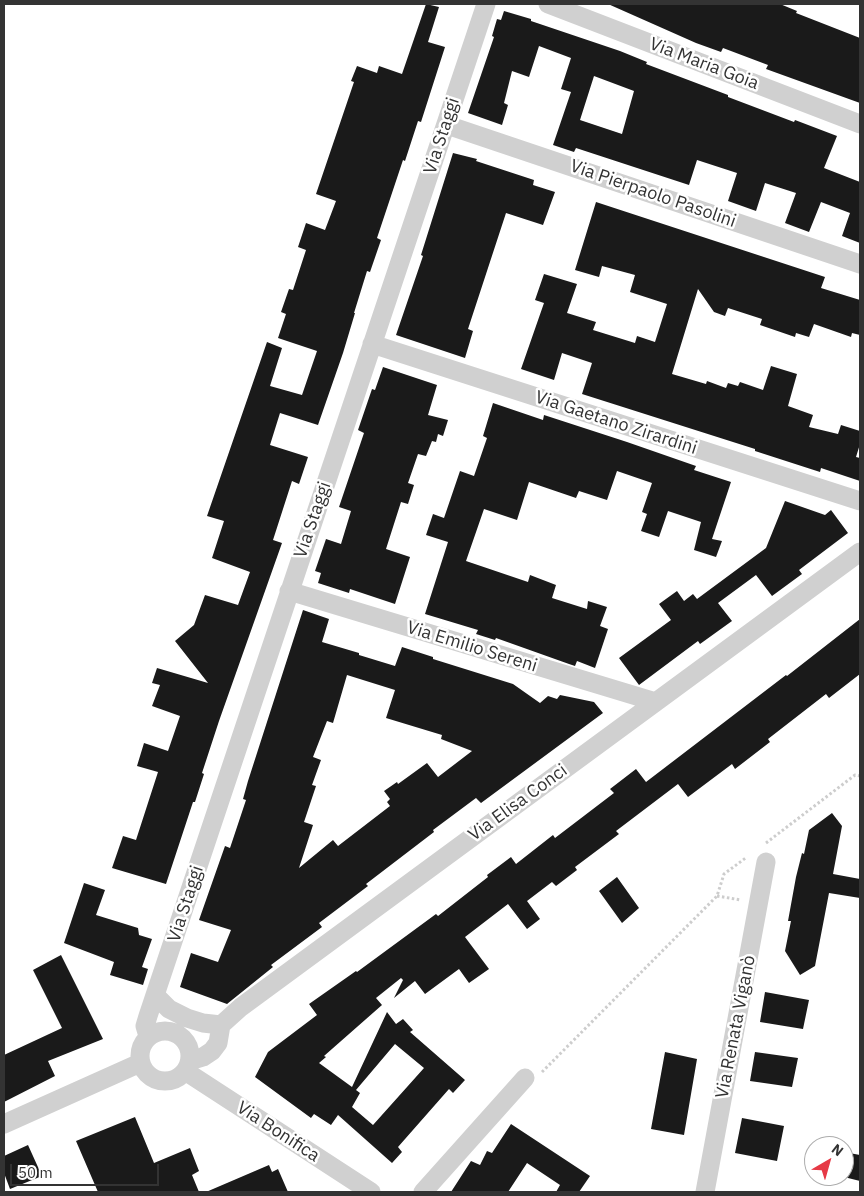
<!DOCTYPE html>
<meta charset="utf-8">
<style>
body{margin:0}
#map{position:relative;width:864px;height:1196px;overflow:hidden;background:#fff;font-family:"IBM Plex Sans",sans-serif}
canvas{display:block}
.frame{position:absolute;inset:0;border:5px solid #333;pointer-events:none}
.north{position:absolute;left:804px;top:1136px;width:50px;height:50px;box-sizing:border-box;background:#fff;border:1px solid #adadad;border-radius:50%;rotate:38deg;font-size:14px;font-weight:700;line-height:20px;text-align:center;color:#333}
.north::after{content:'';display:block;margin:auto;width:18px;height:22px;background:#e63946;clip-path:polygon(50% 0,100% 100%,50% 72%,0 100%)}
.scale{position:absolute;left:10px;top:1164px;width:149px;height:22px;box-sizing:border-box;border:2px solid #333;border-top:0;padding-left:6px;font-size:15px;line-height:18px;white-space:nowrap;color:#333;-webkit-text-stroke:4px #fff;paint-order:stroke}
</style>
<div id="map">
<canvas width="864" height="1196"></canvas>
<div class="frame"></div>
<div class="north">N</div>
<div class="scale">50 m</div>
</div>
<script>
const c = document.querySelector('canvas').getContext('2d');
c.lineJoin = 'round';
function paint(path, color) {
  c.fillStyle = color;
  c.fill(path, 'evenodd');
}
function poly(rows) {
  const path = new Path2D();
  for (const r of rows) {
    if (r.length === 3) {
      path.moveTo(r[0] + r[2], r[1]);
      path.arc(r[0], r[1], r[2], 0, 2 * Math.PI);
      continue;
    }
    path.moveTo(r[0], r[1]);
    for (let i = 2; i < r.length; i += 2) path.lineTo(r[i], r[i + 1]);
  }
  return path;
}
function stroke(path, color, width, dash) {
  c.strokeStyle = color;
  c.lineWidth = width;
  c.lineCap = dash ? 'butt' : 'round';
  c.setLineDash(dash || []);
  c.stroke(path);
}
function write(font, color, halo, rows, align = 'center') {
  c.font = font + ' "IBM Plex Sans",sans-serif';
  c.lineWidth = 5;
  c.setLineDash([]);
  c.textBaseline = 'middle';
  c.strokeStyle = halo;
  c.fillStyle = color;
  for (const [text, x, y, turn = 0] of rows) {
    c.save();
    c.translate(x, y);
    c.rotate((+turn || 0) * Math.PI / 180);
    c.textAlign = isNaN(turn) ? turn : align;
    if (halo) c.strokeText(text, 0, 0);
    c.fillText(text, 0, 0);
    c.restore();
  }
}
paint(poly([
 [426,4,439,7,428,42,445,47,421,122,418,121,405,161,403,160,377,238,381,240,370,272,367,271,354,313,355,313,343,353,318,425,280,413,270,445,308,457,299,484,292,481,273,540,282,543,219,721,202,773,204,774,195,802,193,802,166,884,112,868,123,836,136,840,158,772,137,766,144,743,168,751,180,716,152,706,160,685,152,683,157,668,208,683,175,641,194,625,205,595,238,605,250,572,212,558,224,521,207,516,267,342,282,348,270,386,302,395,317,351,278,338,286,314,281,312,289,289,293,290,306,250,298,247,306,223,325,230,336,201,316,194,354,82,351,81,357,66,377,73,379,66,402,74],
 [608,4,780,4,797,11,796,13,860,38,860,103,766,69,768,65,723,48,721,52,696,43],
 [504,11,531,19,531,21,620,51,647,62,646,64,728,95,728,97,794,122,795,120,837,136,824,168,860,182,860,243,842,236,850,213,821,202,809,232,785,223,796,193,765,183,756,211,728,201,737,173,697,160,689,185,576,148,574,152,553,145,571,92,561,89,571,58,539,46,529,77,512,71,504,103,508,105,502,125,468,113,494,37,492,36,497,19,501,20],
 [594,76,634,91,622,134,580,120],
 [453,153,477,159,476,161,534,180,533,185,555,192,543,225,506,213,468,329,473,331,465,358,396,335,423,256,421,255],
 [596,202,825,277,821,288,860,300,860,335,852,333,851,337,814,324,809,337,796,333,795,337,760,325,762,319,728,308,725,316,714,312,698,289,672,374,706,384,707,381,726,388,728,383,738,386,740,382,763,390,771,366,797,374,788,406,813,415,809,427,838,434,841,425,860,431,860,444,856,457,860,458,860,481,821,468,820,472,755,451,755,449,582,394,592,363,562,353,554,380,521,369,544,303,535,300,544,274,577,284,567,313,596,322,593,330,635,343,637,336,655,342,667,304,630,292,635,275,602,266,599,277,575,270],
 [383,367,437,385,428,415,448,420,443,436,438,434,436,442,432,441,426,456,418,454,408,483,414,485,408,504,401,502,386,549,410,557,395,604,350,589,349,593,318,583,321,573,315,571,326,539,341,544,351,511,339,507,364,433,358,430,372,389,375,390],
 [493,403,543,420,544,415,627,442,696,466,694,470,731,482,712,539,722,541,716,557,694,550,701,522,668,511,659,537,641,531,647,514,642,512,652,483,617,471,607,500,579,491,576,498,529,482,517,520,484,509,466,561,528,582,530,575,556,585,552,598,587,609,588,601,607,607,600,626,608,629,595,668,577,661,575,666,569,664,496,638,495,640,476,634,478,630,425,614,448,542,426,535,433,514,444,518,460,471,474,476,487,438,483,436],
 [785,501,825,515,831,510,848,533,799,570,802,574,772,596,756,575,718,603,732,621,700,644,698,641,639,685,619,658,671,620,659,604,677,591,684,601,693,594,697,599,766,548],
 [303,610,329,619,322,642,359,653,359,655,395,666,402,647,433,657,433,659,513,684,540,703,548,696,557,699,560,695,594,702,603,713,481,803,476,798,433,830,434,832,366,884,368,886,319,923,322,927,271,965,273,967,227,1004,180,987,191,953,218,962,231,930,199,920,225,846,230,848,246,800,243,799,248,781],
 [347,675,395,690,386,718,442,735,441,739,472,751,438,777,427,763,398,784,397,782,384,791,390,799,387,802,390,806,338,846,333,840,299,868,313,825,304,822,316,786,312,785,321,760,313,757,327,721,333,723],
 [860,619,860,674,829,698,826,694,768,739,770,742,735,769,732,764,688,797,678,784,616,831,619,834,575,867,577,870,556,886,552,882,527,901,540,919,527,929,508,904,465,937,489,969,469,983,459,969,425,994,415,981,394,998,403,980,401,978,376,998,382,1005,324,1056,326,1057,319,1063,352,1087,387,1012,396,1024,403,1019,413,1030,410,1032,465,1080,453,1093,449,1089,398,1147,402,1152,392,1163,338,1115,331,1125,314,1114,311,1118,255,1077,268,1052,317,1015,309,1004,356,971,357,972,436,914,438,916,488,877,487,875,511,857,516,864,553,835,555,838,614,793,610,789,636,769,646,782,786,675,787,676],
 [395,1044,424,1068,373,1125,352,1107,360,1093,356,1090],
 [832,813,842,826,833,874,860,879,860,898,829,893,815,966,800,975,785,951,791,921,788,921,796,877,802,853,804,854,809,830],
 [617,877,639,908,622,923,599,891],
 [84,883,105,890,96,915,138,928,139,935,152,939,142,967,148,969,143,985,110,975,114,962,64,943],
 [61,955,103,1039,48,1061,55,1076,4,1102,4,1055,62,1028,33,970],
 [765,992,809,1000,803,1029,760,1022],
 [665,1052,697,1059,684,1135,651,1129],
 [755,1052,798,1058,792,1087,750,1081],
 [135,1117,154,1163,190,1148,199,1171,192,1175,199,1192,98,1192,76,1141],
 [742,1118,784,1126,777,1161,735,1153],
 [511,1124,590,1176,579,1192,556,1192,560,1185,527,1163,508,1192,451,1192,471,1161,480,1165,487,1151,492,1153],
 [28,1145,42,1176,10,1189,4,1173,4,1156],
 [844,1152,860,1155,860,1181,844,1177],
 [269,1165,272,1172,278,1169,288,1192,206,1192]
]), '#1a1a1a');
stroke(poly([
 [766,843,855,775,860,776],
 [717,896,741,900],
 [542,1072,717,896,724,874,747,857]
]), '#cdcdcd', 3, [2.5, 2.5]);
stroke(poly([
 [548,4,860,124],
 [447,125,860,264],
 [372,344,860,501],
 [289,591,656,702],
 [156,996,169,1009,187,1018,203,1023,221,1025],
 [165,1056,25],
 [148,1036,145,1026,148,1016,486,4],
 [190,1061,203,1057,212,1051,218,1043,221,1025,241,1007,860,552],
 [185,1071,371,1192],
 [4,1124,140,1063],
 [423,1192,525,1078],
 [705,1192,766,862]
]), '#d0d0d0', 19);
write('18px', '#333', '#fff', [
 ["Via Maria Goia",704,64,21],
 ["Via Staggi",442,136,-72],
 ["Via Pierpaolo Pasolini",653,194,19],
 ["Via Gaetano Zirardini",616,423,18],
 ["Via Staggi",313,520,-71],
 ["Via Emilio Sereni",472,647,17],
 ["Via Elisa Conci",518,803,-36],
 ["Via Staggi",186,904,-72],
 ["Via Renata Viganò",736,1027,-79],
 ["Via Bonifica",278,1132,33]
]);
</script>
